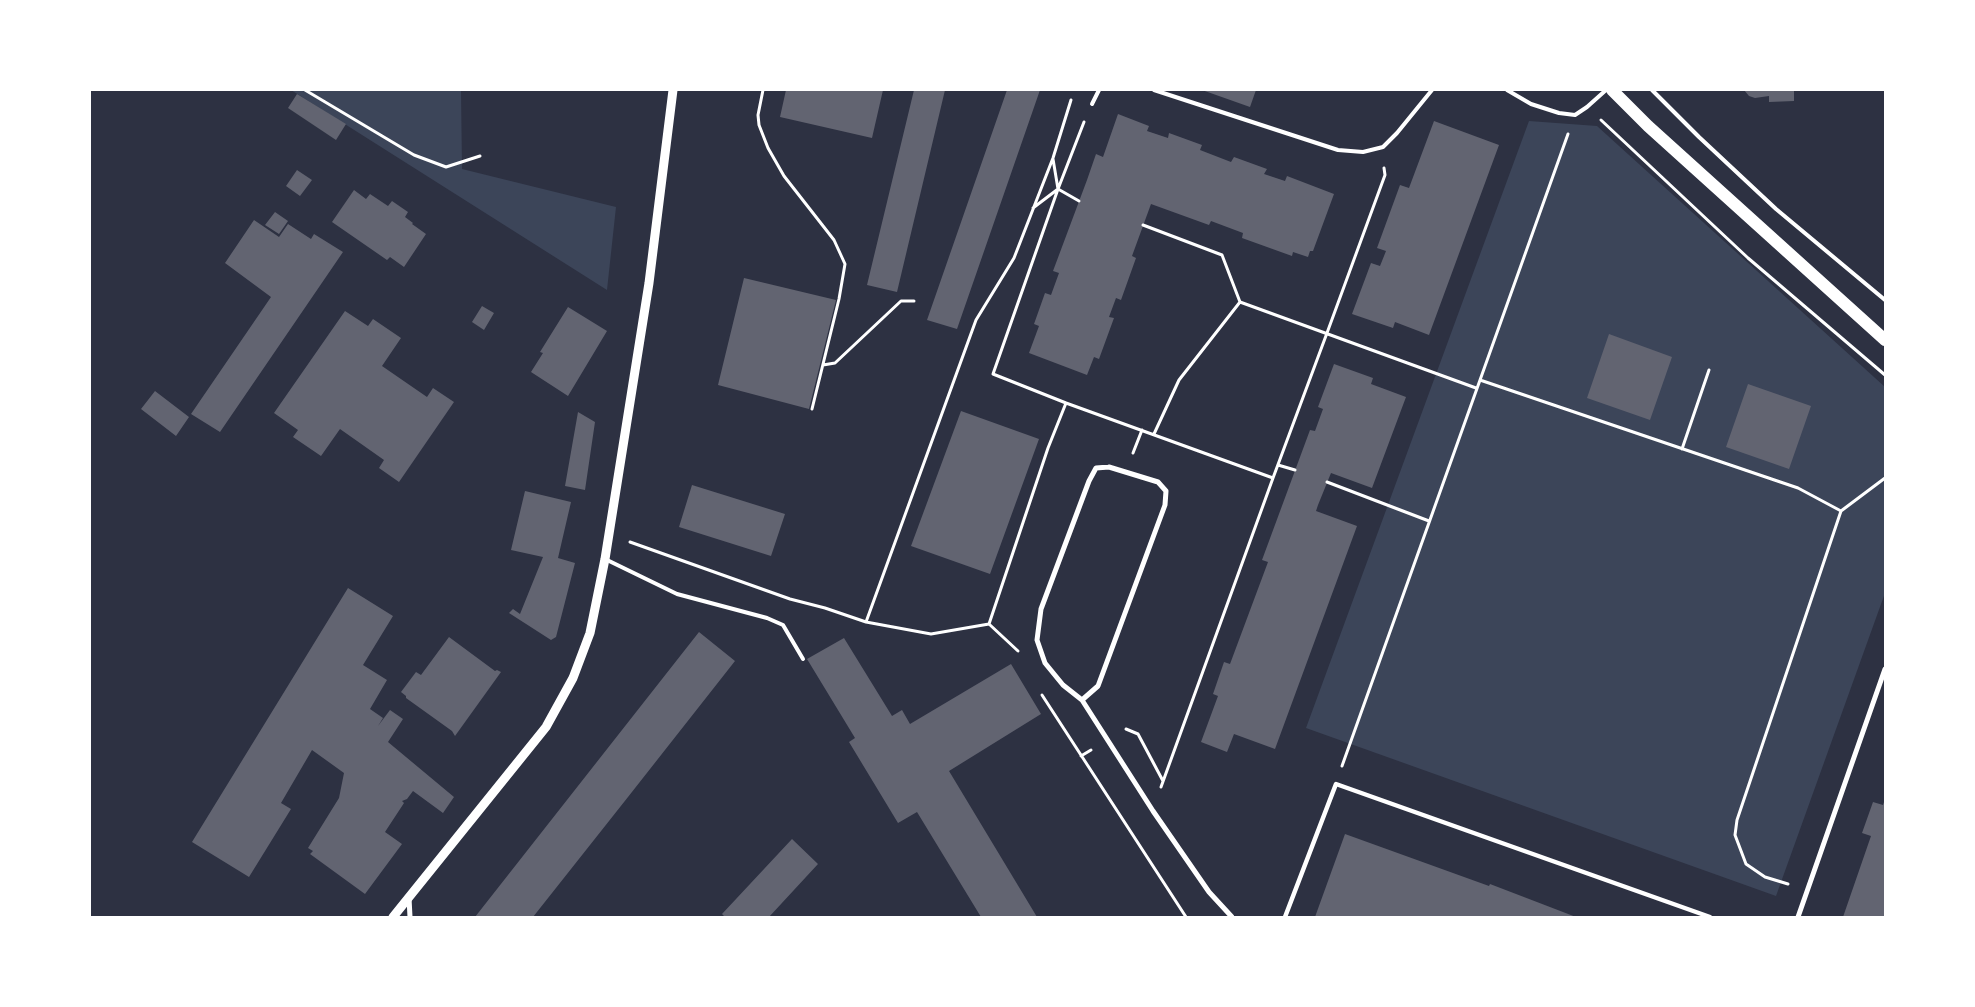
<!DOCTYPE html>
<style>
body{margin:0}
#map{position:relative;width:1975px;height:1007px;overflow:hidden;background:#2d3142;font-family:"PT Sans",sans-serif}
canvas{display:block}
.frame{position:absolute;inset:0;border:91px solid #fff;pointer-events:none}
</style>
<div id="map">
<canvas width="1975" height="1007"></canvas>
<div class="frame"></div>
</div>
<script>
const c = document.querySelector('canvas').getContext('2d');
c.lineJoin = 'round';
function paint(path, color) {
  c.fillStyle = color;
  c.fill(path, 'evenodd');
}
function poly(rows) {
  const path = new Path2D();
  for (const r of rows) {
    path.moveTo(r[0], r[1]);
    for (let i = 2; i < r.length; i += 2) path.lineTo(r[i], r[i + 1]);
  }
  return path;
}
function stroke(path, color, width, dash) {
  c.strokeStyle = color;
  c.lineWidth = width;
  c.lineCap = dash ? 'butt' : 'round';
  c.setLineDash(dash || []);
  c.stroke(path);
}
paint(poly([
 [291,90,461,90,462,169,616,207,607,290],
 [1529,121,1597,126,1885,387,1885,593,1776,896,1306,728]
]), '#3c4559');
paint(poly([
 [786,90,883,90,872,138,780,117],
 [914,90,945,90,897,292,867,285],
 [1007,90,1040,90,957,329,927,320],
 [1202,90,1256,90,1250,107],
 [1744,90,1794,90,1794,101,1769,102,1769,96,1755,98,1749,96],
 [297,94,346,124,336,140,288,108],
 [1118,114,1149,126,1147,131,1168,138,1169,133,1202,145,1200,150,1231,162,1234,157,1267,169,1264,174,1285,181,1287,176,1334,194,1313,251,1310,251,1308,257,1293,252,1292,256,1242,238,1243,233,1211,221,1209,225,1151,204,1132,256,1136,258,1121,300,1116,298,1109,317,1114,318,1099,359,1094,357,1087,375,1029,353,1039,326,1034,324,1045,293,1051,295,1059,273,1053,271,1087,180,1096,154,1103,157],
 [1434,121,1499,145,1429,335,1395,322,1393,328,1352,314,1371,263,1380,266,1386,251,1377,248,1400,185,1409,188],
 [297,170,312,180,300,196,286,186],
 [354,190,366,199,370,194,388,206,392,201,408,212,405,217,413,223,412,224,426,234,404,267,390,257,387,260,332,222],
 [275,212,288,221,279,234,265,225],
 [254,220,279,237,288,224,311,239,314,234,343,252,220,432,191,414,271,297,225,263],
 [744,278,836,300,809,409,718,385],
 [482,306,494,313,484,330,472,322],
 [568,307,607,331,568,396,531,372,543,353,540,352],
 [345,311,368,326,373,319,401,338,382,366,427,397,433,388,454,402,399,482,379,468,384,460,340,429,321,456,293,437,298,430,274,413],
 [1609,334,1672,357,1650,420,1587,398],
 [1334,364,1373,378,1371,384,1406,397,1372,488,1331,473,1318,505,1316,511,1357,526,1275,749,1234,734,1227,752,1201,742,1218,696,1213,694,1224,662,1230,664,1268,562,1262,560,1310,430,1315,431,1323,409,1318,407],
 [1748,384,1811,406,1789,469,1726,447],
 [155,391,189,417,176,436,141,409],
 [961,411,1039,439,990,574,911,546],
 [578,412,595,422,585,490,565,486],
 [692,485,785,514,771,556,679,527],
 [525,491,571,502,558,558,575,563,556,637,551,640,509,613,513,609,520,614,543,557,511,550],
 [348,588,393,616,363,665,387,680,370,709,383,718,378,726,390,710,403,719,388,742,454,797,443,813,413,791,407,799,402,801,404,803,385,832,402,844,365,894,310,854,313,851,308,848,339,798,344,773,312,750,281,803,291,809,249,877,192,842],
 [699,632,735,661,628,797,533,917,475,917],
 [449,637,495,671,497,670,501,672,455,736,452,731,406,698,406,696,401,692,416,672,421,675],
 [844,638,892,716,902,710,910,724,1011,664,1041,714,949,771,1037,917,981,917,917,812,898,823,849,742,855,738,807,659],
 [1885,799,1885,917,1843,917,1871,836,1862,833,1873,802,1883,805],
 [1345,834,1489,886,1490,884,1576,917,1315,917],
 [792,839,818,864,769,917,725,917,722,914]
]), '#626471');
stroke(poly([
 [305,90,414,155,446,167,480,156],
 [763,90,758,115,759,125,768,148,784,176,834,240,845,264,839,299,812,409],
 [1601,120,1748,258,1885,375],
 [1058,189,993,374,1066,403,1273,478],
 [1079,201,1058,189,1084,122],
 [1033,208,1058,189,1053,159],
 [1143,225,1222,255,1240,302,1476,388],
 [823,365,835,363,901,301,914,301],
 [1480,380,1798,488,1841,511,1737,820,1735,835,1746,864,1765,877,1788,884],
 [1154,434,1179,380,1240,302],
 [1682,449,1709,370],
 [1133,453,1142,430],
 [1278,465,1295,470],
 [1327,482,1429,521],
 [1841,511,1885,478],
 [630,542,790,599,825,608,866,622,931,634,989,624,1018,651],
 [866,622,976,320,1014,258,1053,158,1071,100],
 [989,624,1048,448,1066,403],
 [1042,695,1186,917],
 [1126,729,1138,734,1163,781],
 [1081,756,1091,750],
 [1342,766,1568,134],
 [1161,787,1273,478,1327,333,1385,175,1384,168]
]), '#fff', 3);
stroke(poly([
 [1154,90,1338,150,1363,152,1383,147,1397,133,1432,90],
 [1507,90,1531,104,1559,113,1575,115,1587,107,1606,90],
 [1652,90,1699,137,1776,209,1885,300],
 [1092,104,1099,90],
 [605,559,677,594,767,618,783,625,803,659]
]), '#fff', 4);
stroke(poly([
 [1285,917,1336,784,1710,917]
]), '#fff', 4.5);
stroke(poly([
 [1109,467,1158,482,1166,491,1165,505,1098,686,1082,700,1063,685,1045,663,1037,640,1041,609,1089,481,1096,468,1109,467],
 [1082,700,1153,811,1209,892,1232,917],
 [409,898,410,917],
 [1798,917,1885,669]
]), '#fff', 5);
stroke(poly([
 [393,917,546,727,573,678,590,633,605,559,649,283,673,90]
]), '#fff', 9);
stroke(poly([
 [1612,90,1648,126,1885,340]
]), '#fff', 12);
</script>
